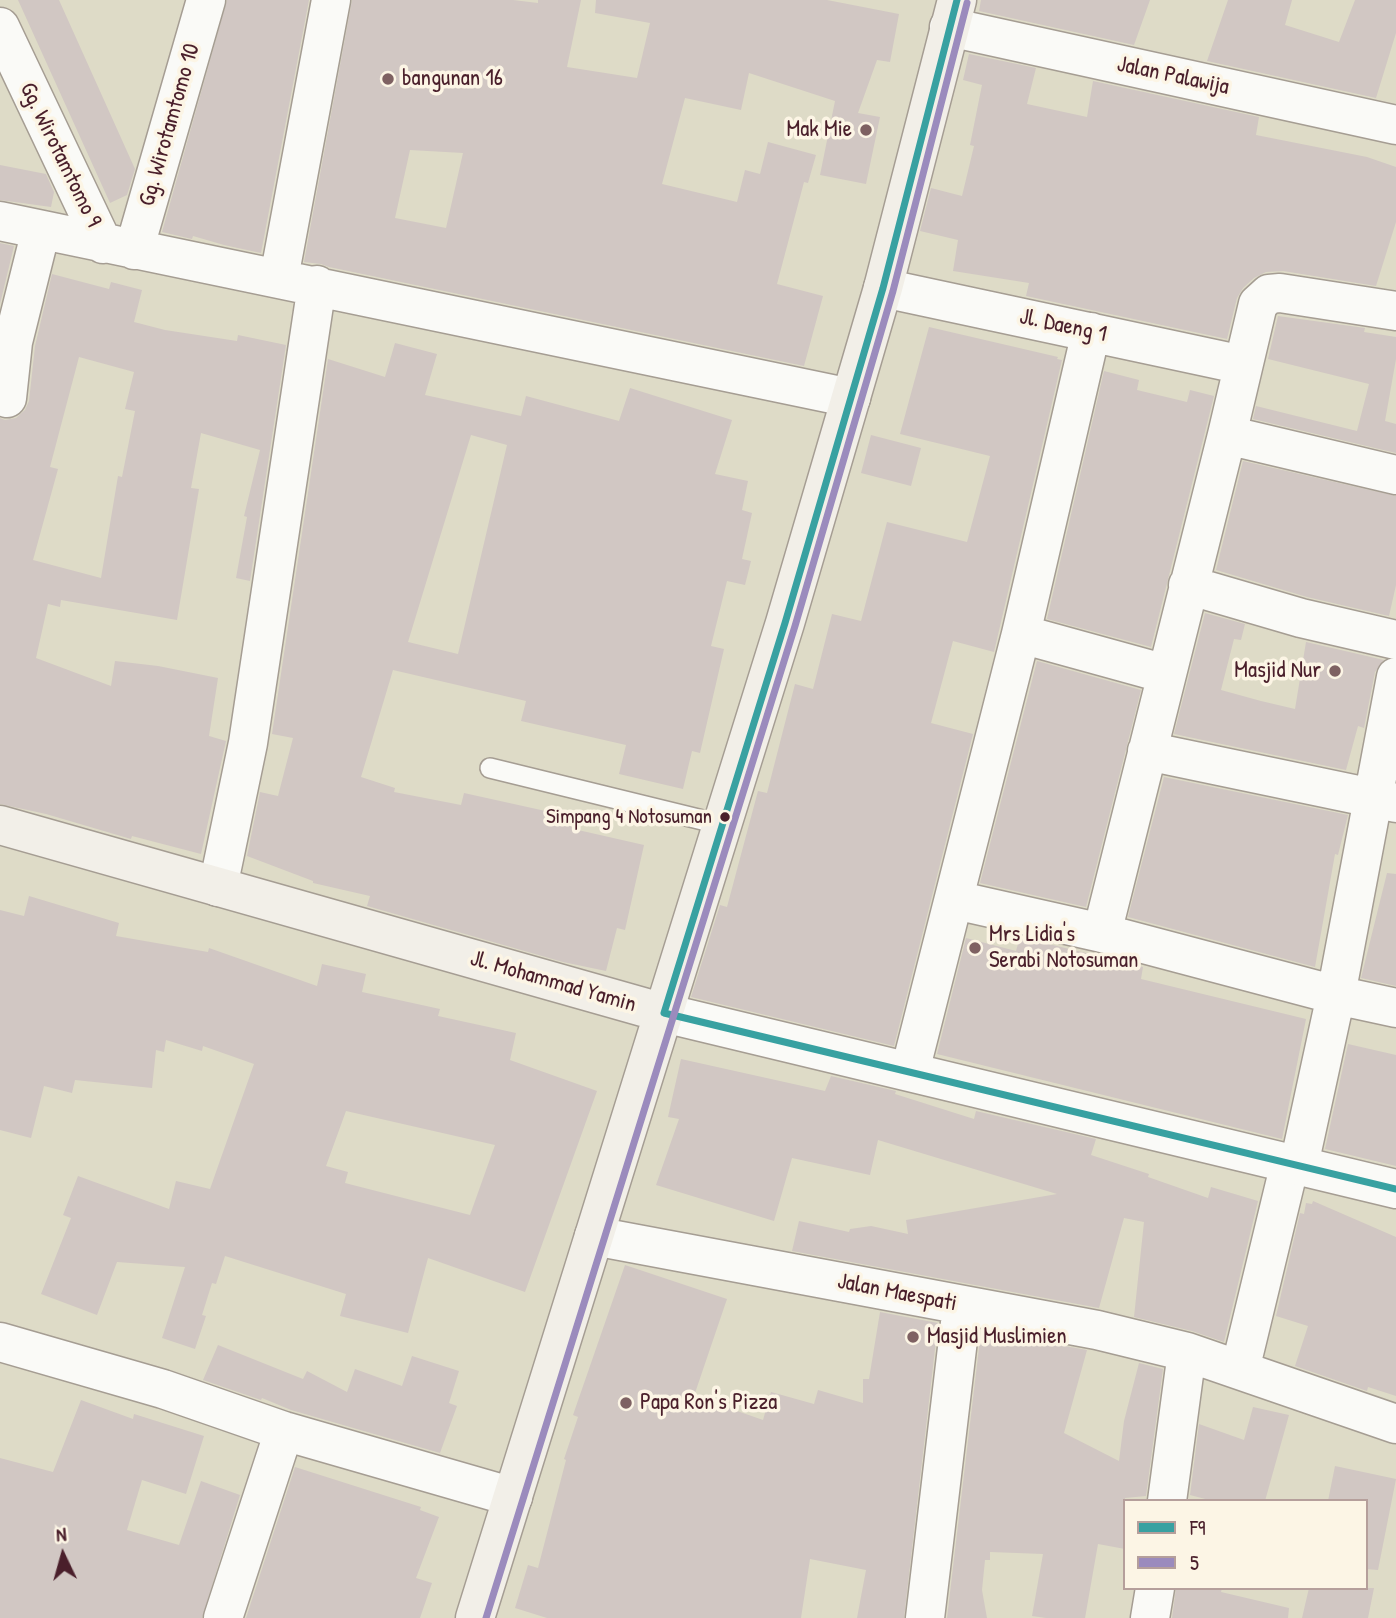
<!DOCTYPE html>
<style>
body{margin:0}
#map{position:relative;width:1396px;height:1618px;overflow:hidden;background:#dedbc7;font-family:"Patrick Hand",sans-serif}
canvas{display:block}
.legend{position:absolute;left:1123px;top:1499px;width:245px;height:91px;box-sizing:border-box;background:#fcf5e5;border:2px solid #b59f9b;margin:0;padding:9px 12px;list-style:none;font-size:21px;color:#4a1f2b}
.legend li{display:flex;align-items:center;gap:14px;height:35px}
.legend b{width:35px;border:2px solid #b59f9b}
.north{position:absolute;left:28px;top:1520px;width:70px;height:70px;-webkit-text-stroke:5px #fcf5e5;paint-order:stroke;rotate:355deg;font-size:19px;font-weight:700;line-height:28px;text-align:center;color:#4a1f2b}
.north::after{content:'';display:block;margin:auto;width:24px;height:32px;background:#4a1f2b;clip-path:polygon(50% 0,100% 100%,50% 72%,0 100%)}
</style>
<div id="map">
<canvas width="1396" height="1618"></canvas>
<ul class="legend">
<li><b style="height:9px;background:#38a1a1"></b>F9</li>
<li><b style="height:9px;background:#9b8bbd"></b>5</li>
</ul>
<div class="north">N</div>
</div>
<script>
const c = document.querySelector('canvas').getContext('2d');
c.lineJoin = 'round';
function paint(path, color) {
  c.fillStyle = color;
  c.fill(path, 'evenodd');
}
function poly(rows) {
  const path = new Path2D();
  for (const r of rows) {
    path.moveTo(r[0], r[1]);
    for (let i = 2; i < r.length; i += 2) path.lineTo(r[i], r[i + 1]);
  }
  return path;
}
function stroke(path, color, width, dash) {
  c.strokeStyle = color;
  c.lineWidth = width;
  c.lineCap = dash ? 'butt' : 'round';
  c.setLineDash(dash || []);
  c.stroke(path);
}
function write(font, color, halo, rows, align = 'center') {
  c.font = font + ' "Patrick Hand",sans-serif';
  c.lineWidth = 7;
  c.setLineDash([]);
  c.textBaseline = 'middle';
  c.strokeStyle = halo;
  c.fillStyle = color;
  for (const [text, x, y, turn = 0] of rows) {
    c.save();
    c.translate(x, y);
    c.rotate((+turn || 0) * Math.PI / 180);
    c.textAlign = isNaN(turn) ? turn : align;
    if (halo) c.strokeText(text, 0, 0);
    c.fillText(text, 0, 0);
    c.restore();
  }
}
paint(poly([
 [18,0,59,0,135,169,127,195,110,203],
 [227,0,309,0,261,253,224,245,193,236,192,239,162,232],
 [352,0,513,0,538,3,538,0,581,0,567,67,637,78,650,23,595,13,596,0,827,0,899,14,890,62,877,60,858,113,880,117,866,184,820,175,835,101,749,73,741,110,685,98,662,184,737,202,745,170,760,174,768,142,816,155,808,183,804,182,777,284,823,296,804,366,329,267,321,264,304,262],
 [410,150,463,153,446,228,395,218],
 [981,0,1150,0,1134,45,979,11],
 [1228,0,1292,0,1285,25,1339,42,1355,0,1396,0,1396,33,1376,98,1207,61],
 [969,54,1036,68,1027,104,1087,117,1093,81,1259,117,1256,135,1367,157,1396,167,1396,222,1376,286,1283,271,1266,272,1254,278,1243,288,1237,298,1227,339,1026,296,1029,283,953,271,958,240,920,231,931,188,962,196,974,146,970,145,982,85,963,80],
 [0,165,46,174,54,192,51,207,0,200],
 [0,243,14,246,0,304],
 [52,274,109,289,111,282,142,290,134,322,165,330,237,341,238,335,286,345,250,581,236,578,247,517,244,516,260,450,201,433,191,488,199,489,177,620,61,600,60,607,48,604,36,658,111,686,115,661,158,666,218,678,209,736,226,741,201,854,132,836,131,839,46,814,0,804,0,418,5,420,16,418,25,410,29,401,35,346],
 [79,357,134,372,125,409,135,411,122,477,118,476,101,578,33,560,58,469,50,467],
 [1278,316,1365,328,1364,332,1396,337,1396,359,1385,421,1396,424,1396,453,1253,419,1256,406,1357,431,1369,384,1268,359],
 [929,327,1058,357,1057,359,1062,360,994,652,953,641,931,723,973,734,894,1046,691,997,720,905,727,907,758,791,767,793,795,684,813,689,832,614,861,621,887,522,967,542,990,456,900,434],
 [395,343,437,354,425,395,521,416,526,396,619,421,630,388,732,420,715,474,748,481,742,510,752,513,742,559,751,561,745,585,727,581,711,646,724,649,700,753,692,751,683,789,619,774,626,745,521,721,526,701,393,670,361,777,395,788,394,792,461,805,464,793,550,812,550,810,581,817,578,830,644,845,625,930,617,928,606,971,563,962,367,906,370,896,313,883,313,881,247,856,260,792,278,796,293,738,272,734,328,359,385,377],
 [471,435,507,445,458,654,408,642],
 [1104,371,1139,380,1137,390,1187,402,1190,390,1214,396,1151,647,1047,619],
 [871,435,921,448,911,486,861,473],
 [1243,461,1396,496,1396,585,1389,616,1307,597,1216,570],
 [1205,613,1245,624,1241,640,1234,639,1221,690,1261,701,1295,709,1306,642,1384,660,1375,672,1364,728,1358,726,1346,770,1174,734],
 [1037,661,1141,690,1086,907,980,883],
 [1164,777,1348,815,1338,855,1335,854,1315,967,1128,917],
 [1387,873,1396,874,1396,986,1361,978],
 [29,896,119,923,116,936,208,952,209,948,317,986,322,964,366,974,362,992,440,1009,438,1016,516,1033,510,1060,597,1091,525,1292,428,1258,408,1333,340,1316,346,1294,225,1256,216,1284,212,1283,202,1315,206,1316,195,1349,162,1338,185,1267,117,1262,97,1315,41,1294,71,1218,63,1215,78,1176,169,1209,176,1181,210,1189,254,1064,203,1046,202,1051,166,1040,164,1052,156,1050,152,1088,75,1080,72,1093,44,1086,31,1138,0,1130,0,910,24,916],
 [346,1111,495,1145,470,1215,345,1183,348,1172,326,1166],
 [1020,937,1143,967,1141,979,1306,1019,1282,1139,937,1054,966,938,1016,951],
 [1348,1044,1396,1055,1396,1166,1325,1149],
 [681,1059,825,1091,831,1076,896,1091,895,1094,974,1119,976,1111,1096,1139,1091,1155,1149,1174,1148,1177,1208,1198,1211,1187,1258,1201,1224,1342,1192,1331,1134,1317,1144,1222,1124,1218,1099,1308,792,1251,799,1221,849,1232,850,1229,871,1226,908,1234,906,1220,1057,1194,878,1140,870,1175,792,1158,774,1221,656,1185,679,1119,668,1117],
 [1313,1201,1396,1237,1396,1396,1368,1387,1367,1391,1295,1366,1308,1326,1276,1316,1300,1213,1304,1214,1306,1203,1312,1204],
 [625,1265,727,1299,694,1396,763,1420,771,1392,814,1404,818,1390,863,1403,863,1379,869,1379,880,1312,938,1323,904,1618,857,1618,866,1570,810,1559,801,1618,547,1618,515,1608,528,1565,538,1568,566,1460,564,1459,578,1417,573,1415],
 [981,1331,1087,1350,1064,1433,1119,1461,1124,1421,1139,1363,1163,1369,1146,1496,1125,1498,1125,1549,1098,1544,1085,1618,1046,1618,1032,1616,1043,1554,990,1552,990,1560,985,1560,982,1590,987,1618,947,1618],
 [218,1345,303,1379,307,1371,347,1392,355,1369,402,1386,412,1356,459,1371,449,1403,457,1406,440,1453,291,1410,262,1398,261,1400,203,1380],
 [81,1400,133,1419,134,1414,204,1436,186,1494,142,1480,127,1530,179,1545,201,1481,240,1495,202,1618,0,1618,0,1458,53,1472],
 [1253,1407,1289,1415,1265,1501,1213,1501,1190,1495,1199,1424,1244,1440],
 [1335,1466,1396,1479,1378,1570,1366,1569,1366,1501,1328,1501],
 [295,1467,421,1507,420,1510,439,1517,416,1578,432,1583,420,1618,246,1618],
 [1176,1588,1222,1588,1221,1592,1289,1608,1288,1618,1172,1618],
 [1309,1588,1374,1588,1368,1618,1302,1618]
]), '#d1c7c3');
const service = poly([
 [490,768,723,825]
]);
const minor = poly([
 [0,27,103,244],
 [949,27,1396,125],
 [0,221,851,398],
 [134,250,206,0],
 [279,278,331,0],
 [883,288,1243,365],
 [7,398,13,342,41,230],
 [1227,435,1396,475],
 [1188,585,1301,618,1396,640],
 [1021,634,1166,674],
 [1147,751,1396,803],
 [218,887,248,743,317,285],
 [955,900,1102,933,1336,995,1396,1008],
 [1102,933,1227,435,1258,304,1269,294,1280,293,1396,311],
 [910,1071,1021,634,1091,332],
 [1299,1165,1336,995,1396,677],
 [594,1236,1097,1330,1187,1352,1396,1424],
 [0,1342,163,1389,284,1431,513,1497],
 [1240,1370,1290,1163],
 [1167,1501,1187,1352],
 [223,1618,284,1431],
 [925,1618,962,1306],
 [1150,1618,1155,1588]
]);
const tertiary = poly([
 [664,1013,1396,1189]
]);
const secondary = poly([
 [0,825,664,1013],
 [475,1618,785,623,883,288,957,0]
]);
stroke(service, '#a59d93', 22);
stroke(minor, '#a59d93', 41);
stroke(tertiary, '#a59d93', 41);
stroke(secondary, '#a59d93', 41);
stroke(service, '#fafaf7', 19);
stroke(minor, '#fafaf7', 38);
stroke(tertiary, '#fafaf7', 38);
stroke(secondary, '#f2efe8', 38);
stroke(poly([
 [957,0,883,288,785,623,664,1013,1396,1189]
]), '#38a1a1', 7);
stroke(poly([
 [486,1618,795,626,893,291,967,3]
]), '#9b8bbd', 7);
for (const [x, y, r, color] of [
 [388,79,7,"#7e6162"],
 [866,130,7,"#7e6162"],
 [1335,671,7,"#7e6162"],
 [725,817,6,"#4a1f2b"],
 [975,948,7,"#7e6162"],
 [913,1337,7,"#7e6162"],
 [626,1403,7,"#7e6162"]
]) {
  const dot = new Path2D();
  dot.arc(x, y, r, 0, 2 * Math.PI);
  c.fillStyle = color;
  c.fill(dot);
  stroke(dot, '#fcf5e5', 2.5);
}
write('21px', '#4a1f2b', '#fcf5e5', [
 ["Simpang 4 Notosuman",712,817]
], 'right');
write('23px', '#4a1f2b', '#fcf5e5', [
 ["Jalan Palawija",1173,76,12],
 ["Gg. Wirotamtomo 10",170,125,-74],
 ["Gg. Wirotamtomo 9",60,155,64],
 ["Jl. Daeng 1",1063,326,12],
 ["Jl. Mohammad Yamin",553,982,16],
 ["Jalan Maespati",897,1293,11]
]);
write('23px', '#4a1f2b', '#fcf5e5', [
 ["bangunan 16",402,79],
 ["Mak Mie",852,130,"right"],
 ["Masjid Nur",1321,671,"right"],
 ["Mrs Lidia's",989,935],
 ["Serabi Notosuman",989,961],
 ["Masjid Muslimien",927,1337],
 ["Papa Ron's Pizza",640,1403]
], 'left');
</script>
